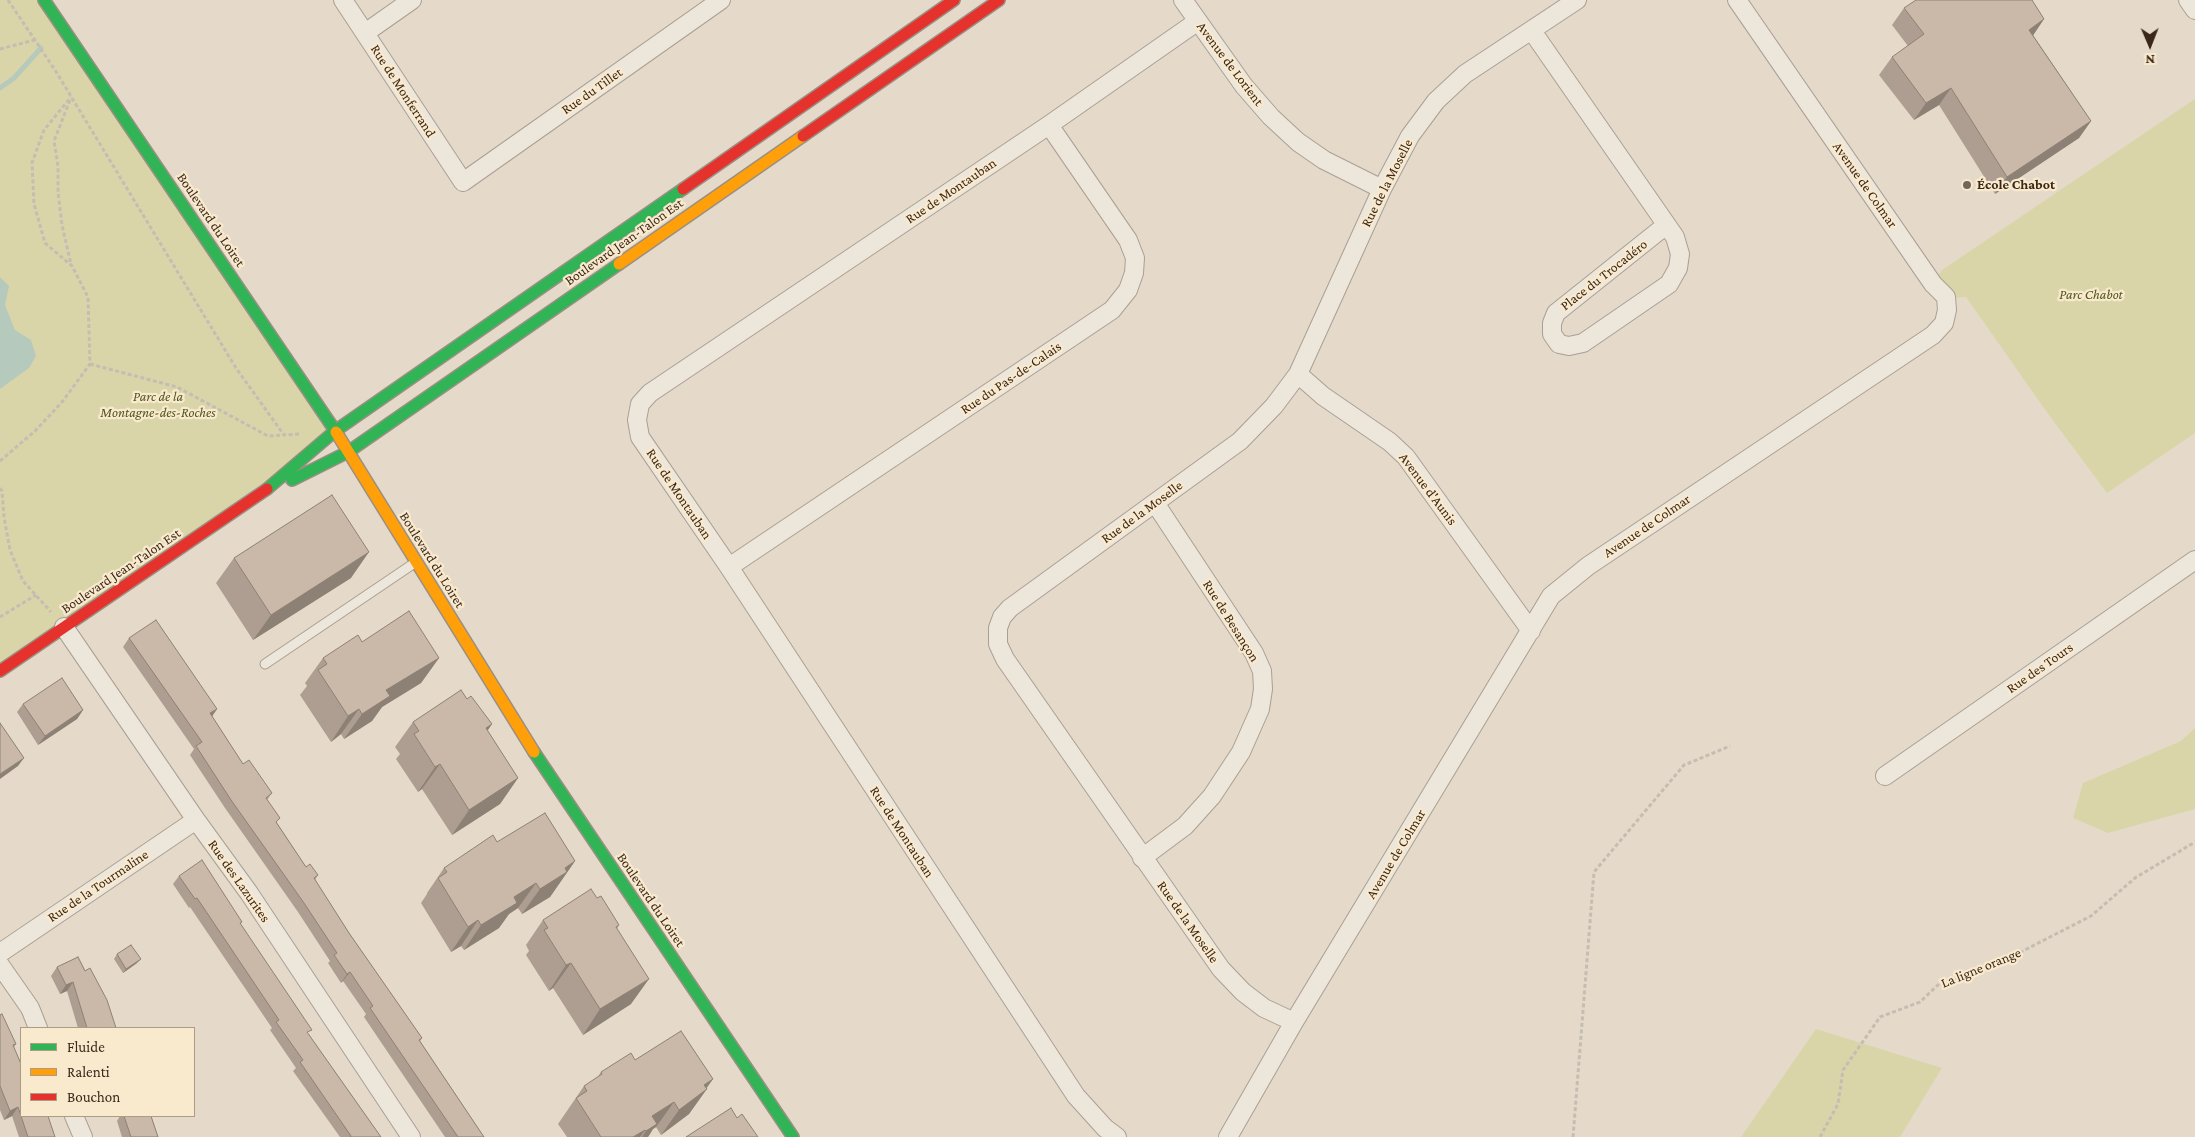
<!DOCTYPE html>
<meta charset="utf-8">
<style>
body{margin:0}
#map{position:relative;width:2195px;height:1137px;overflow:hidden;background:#e5dac9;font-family:"Crimson Pro",serif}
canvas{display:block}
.legend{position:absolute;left:20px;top:1027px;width:175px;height:90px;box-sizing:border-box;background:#f9e9cd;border:1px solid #ad9b85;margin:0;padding:6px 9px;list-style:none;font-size:15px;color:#3a271a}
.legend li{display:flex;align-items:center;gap:10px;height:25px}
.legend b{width:25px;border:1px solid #ad9b85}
.north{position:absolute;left:2125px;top:20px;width:50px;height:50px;-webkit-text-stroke:4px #f9e9cd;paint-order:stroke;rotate:179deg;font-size:14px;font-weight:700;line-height:20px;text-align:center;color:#3a271a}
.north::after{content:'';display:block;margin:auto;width:18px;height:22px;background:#3a271a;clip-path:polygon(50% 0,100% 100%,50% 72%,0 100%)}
</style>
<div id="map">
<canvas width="2195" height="1137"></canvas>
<ul class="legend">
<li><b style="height:6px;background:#30b455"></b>Fluide</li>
<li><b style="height:6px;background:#ff9f0a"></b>Ralenti</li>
<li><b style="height:6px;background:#e5322d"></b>Bouchon</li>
</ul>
<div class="north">N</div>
</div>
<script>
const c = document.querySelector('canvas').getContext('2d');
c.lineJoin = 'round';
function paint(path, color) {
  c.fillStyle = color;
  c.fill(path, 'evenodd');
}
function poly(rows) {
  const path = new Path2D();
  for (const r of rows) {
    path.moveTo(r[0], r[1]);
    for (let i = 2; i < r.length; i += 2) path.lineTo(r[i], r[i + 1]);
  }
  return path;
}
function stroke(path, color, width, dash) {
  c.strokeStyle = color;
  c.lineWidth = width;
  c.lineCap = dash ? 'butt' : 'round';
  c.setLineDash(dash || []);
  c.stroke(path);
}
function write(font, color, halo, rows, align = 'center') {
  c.font = font + ' "Crimson Pro",serif';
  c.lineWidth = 4.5;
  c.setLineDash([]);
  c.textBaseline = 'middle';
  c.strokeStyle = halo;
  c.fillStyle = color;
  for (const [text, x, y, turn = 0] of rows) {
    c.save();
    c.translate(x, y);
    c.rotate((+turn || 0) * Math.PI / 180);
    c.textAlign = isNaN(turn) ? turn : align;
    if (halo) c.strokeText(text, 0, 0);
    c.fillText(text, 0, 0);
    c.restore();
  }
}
paint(poly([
 [0,0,44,0,335,431,0,671],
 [2195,99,2195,433,2107,493,2046,411,1966,297,1946,298,1933,284,1942,270],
 [2195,728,2195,809,2108,833,2073,818,2083,783,2181,741],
 [1816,1029,1942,1068,1900,1137,1741,1137]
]), '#d9d5a9');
paint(poly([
 [0,277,9,286,5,305,15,330,31,340,36,356,29,368,0,389]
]), '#b5cabc');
stroke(poly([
 [0,88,14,78,41,48]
]), '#b5cabc', 5);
const lane = poly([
 [265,664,416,562]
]);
const street = poly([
 [343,0,463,182,721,0],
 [1183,0,1244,86,1271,117,1298,142,1324,160,1382,189],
 [2188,0,2195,10],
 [1532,31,1675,237,1680,254,1678,268,1669,284,1583,343,1569,346,1559,344,1552,334,1552,323,1556,313,1665,226],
 [365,33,412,0],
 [1298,374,1323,396,1390,442,1406,457,1531,631],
 [729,567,1112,310,1128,290,1134,273,1135,258,1128,240,1049,125],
 [64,627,196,820,249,893,411,1137],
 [1885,776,2195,560],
 [1142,858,1185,826,1212,796,1241,752,1260,709,1263,689,1262,671,1254,653,1155,503],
 [0,953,196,820],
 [0,965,30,1008,38,1028],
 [1294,1022,1264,1008,1243,992,1221,969,1005,659,998,644,998,628,1002,617,1010,608,1240,441,1274,406,1298,374,1382,189,1410,136,1436,101,1465,74,1577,0],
 [74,1116,83,1137],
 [1117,1137,1105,1128,1076,1096,729,567,640,437,637,420,640,404,650,393,1049,125,1198,21],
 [1228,1137,1294,1022,1551,596,1588,566,1933,335,1944,323,1947,310,1946,297,1933,284,1737,0]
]);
const fast = poly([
 [44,0,336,432],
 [292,480,348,452,619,264],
 [267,489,335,431,683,189],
 [534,752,793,1137]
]);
const slow = poly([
 [619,264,803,136],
 [336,432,534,752]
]);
const jam = poly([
 [803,136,999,0],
 [683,189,954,0],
 [0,671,267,489]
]);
stroke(lane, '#aa9f93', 11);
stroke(street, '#aa9f93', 20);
stroke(fast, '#9a8f83', 14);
stroke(slow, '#9a8f83', 14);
stroke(jam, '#9a8f83', 14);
stroke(poly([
 [8,0,55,70,236,368,284,435,299,434],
 [0,49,35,40],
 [70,100,54,141,58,166,58,192,62,225,71,264],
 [90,364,177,387,268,436,284,435],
 [0,461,35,431,62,402,90,364,88,297,72,266,45,243,34,204,32,163,44,130,71,97],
 [0,488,2,491,4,517,10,550,23,581,51,612],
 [0,617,36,595],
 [1573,1137,1594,872,1684,765,1730,746],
 [1820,1137,1838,1104,1843,1070,1880,1017,1920,1002,1940,983,1968,976,2013,956,2091,916,2135,878,2195,842]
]), '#c5bdb2', 3, [4, 2.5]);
stroke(lane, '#ede6db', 9);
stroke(street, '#ede6db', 18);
stroke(fast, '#30b455', 11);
stroke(slow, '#ff9f0a', 11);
stroke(jam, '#e5322d', 11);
paint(poly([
 [1904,8,2044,19,2033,35,2091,121,2079,138,1995,194,1939,105,1914,120,1879,75,1892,57,1908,46,1892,25],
 [234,558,351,578,253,640,216,583],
 [129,638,217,709,212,716,243,764,272,793,267,800,277,823,306,867,318,875,315,880,349,933,422,1038,420,1041,484,1137,445,1137,364,1017,366,1014,343,981,341,983,328,963,330,961,298,912,225,808,190,755,194,749,123,647],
 [362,642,439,658,421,683,382,707,372,721,344,739,341,734,331,742,300,695,307,686,305,683,323,658],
 [467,699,492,724,487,731,518,778,500,804,452,835,422,789,418,792,396,759,400,754,395,747,413,722],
 [23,704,83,710,77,719,38,745,17,712],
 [497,842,575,861,550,897,522,914,518,908,509,914,499,928,464,950,461,946,451,952,421,903,427,894,427,893,444,868],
 [179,876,242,922,240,924,308,1034,381,1137,340,1137,293,1071,296,1068,270,1030,272,1028,190,907,189,908,173,884],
 [597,898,619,925,617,929,631,1004,583,1035,553,988,549,991,526,955,529,951,526,945,543,920],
 [117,954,137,963,123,973,114,959],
 [78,957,116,1028,78,1028,67,991,60,994,51,976,57,967],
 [0,1015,16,1044,14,1047,21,1116,55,1137,19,1137,12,1116,4,1120,0,1110],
 [635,1060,713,1079,689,1114,661,1135,656,1127,653,1129,648,1137,567,1137,558,1124,584,1086,597,1078,601,1072],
 [120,1116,151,1116,158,1137,122,1137,117,1121]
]), '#ae9e91');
paint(poly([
 [2044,19,2032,37,2029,30],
 [1951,88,1939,105,1914,120,1926,103],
 [2091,121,2079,138,1995,194,2007,177],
 [369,552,351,578,253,640,271,615],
 [439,658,421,683,382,707,372,721,344,739,362,714,386,690],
 [217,709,211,718,210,713],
 [359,709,341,734,331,742,348,716],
 [83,710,77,719,38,745,45,736],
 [492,724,475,749,486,728],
 [24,758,18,766,0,779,0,774],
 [440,764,422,789,418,792,435,767],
 [518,778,500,804,452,835,469,810],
 [575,861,550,897,522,914,540,889,565,868],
 [536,883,518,908,509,914,499,928,464,950,481,925,514,897],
 [478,920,461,946,451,952,468,927],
 [141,959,137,963,123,973,126,969],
 [571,963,553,988,549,991,566,965],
 [350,972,343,981,341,983,347,974],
 [649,979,631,1004,583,1035,600,1009],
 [73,982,67,991,60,994,66,985],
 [713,1079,704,1091,707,1089,689,1114,661,1135,679,1110,704,1085],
 [674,1102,656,1127,653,1129,648,1137,642,1137,646,1131,645,1130,640,1137,633,1137,652,1116],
 [18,1107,12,1116,4,1120,10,1111]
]), '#8d8176');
const building = poly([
 [1916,0,2032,0,2044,19,2029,30,2091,121,2007,177,1951,88,1926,103,1892,57,1924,34,1904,8,1916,0],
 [332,495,369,552,271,615,234,558,332,495],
 [409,611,439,658,386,690,390,696,362,714,359,709,348,716,318,670,327,664,323,658,358,635,362,642,409,611],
 [156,620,217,709,210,713,243,764,249,760,272,793,266,798,280,818,276,822,306,867,310,864,318,875,314,878,349,933,422,1038,419,1040,484,1137,458,1137,370,1008,373,1006,350,972,347,974,334,955,337,953,304,903,231,800,196,746,202,742,129,638,156,620],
 [62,678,83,710,45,736,23,704,62,678],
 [461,690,467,699,471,696,492,724,486,728,518,778,469,810,440,764,435,767,414,734,419,731,413,722,461,690],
 [0,723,24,758,0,774,0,723],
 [545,813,575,861,565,868,567,872,540,889,536,883,514,897,517,903,481,925,478,920,468,927,438,878,447,872,444,868,493,835,497,842,545,813],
 [202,860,242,922,240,923,312,1030,307,1032,381,1137,350,1137,351,1136,300,1062,303,1060,276,1022,279,1020,197,898,195,899,179,876,202,860],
 [591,889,597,898,601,896,619,925,616,927,649,979,600,1009,571,963,566,965,544,930,548,928,543,920,591,889],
 [131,945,141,959,126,969,117,954,131,945],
 [78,957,85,971,90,968,107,1000,116,1028,87,1028,73,982,66,985,57,967,78,957],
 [2,1014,16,1044,13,1045,21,1064,21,1116,48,1116,55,1137,28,1137,18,1107,10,1111,0,1086,0,1015,2,1014],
 [681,1031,713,1079,704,1085,707,1089,679,1110,674,1102,652,1116,657,1124,646,1131,645,1130,633,1137,601,1137,576,1098,587,1091,584,1086,602,1074,601,1072,631,1053,635,1060,681,1031],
 [731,1108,737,1118,742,1114,758,1137,686,1137,731,1108],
 [124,1116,151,1116,158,1137,131,1137,124,1116]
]);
paint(building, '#cab8a9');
stroke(building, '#8d8176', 1);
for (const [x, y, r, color] of [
 [1967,185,5,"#766657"]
]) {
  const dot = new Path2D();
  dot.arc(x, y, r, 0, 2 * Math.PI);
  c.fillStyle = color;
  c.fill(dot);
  stroke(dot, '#f9e9cd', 2);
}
write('14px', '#3a271a', '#f9e9cd', [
 ["Avenue de Lorient",1230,64,53],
 ["Rue de Monferrand",403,91,57],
 ["Rue du Tillet",592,91,-35],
 ["Rue de la Moselle",1387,183,-63],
 ["Avenue de Colmar",1865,185,55],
 ["Rue de Montauban",951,191,-34],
 ["Boulevard du Loiret",211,220,56],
 ["Boulevard Jean-Talon Est",624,242,-35],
 ["Place du Trocadéro",1604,275,-38],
 ["Rue du Pas-de-Calais",1011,378,-34],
 ["Avenue d'Aunis",1428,489,53],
 ["Rue de Montauban",679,494,56],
 ["Rue de la Moselle",1142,512,-36],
 ["Avenue de Colmar",1647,526,-34],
 ["Boulevard du Loiret",432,560,58],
 ["Boulevard Jean-Talon Est",121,571,-34],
 ["Rue de Besançon",1231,621,58],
 ["Rue des Tours",2040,668,-35],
 ["Rue de Montauban",902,832,57],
 ["Avenue de Colmar",1396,854,-59],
 ["Rue des Lazurites",239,881,55],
 ["Rue de la Tourmaline",98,886,-34],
 ["Boulevard du Loiret",651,900,56],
 ["Rue de la Moselle",1188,922,55],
 ["La ligne orange",1981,968,-22]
]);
write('bold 14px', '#3a271a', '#f9e9cd', [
 ["École Chabot",1977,185]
], 'left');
write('italic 14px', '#4e581f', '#f9e9cd', [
 ["Parc Chabot",2091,295],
 ["Parc de la",158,397],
 ["Montagne-des-Roches",158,413]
]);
</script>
